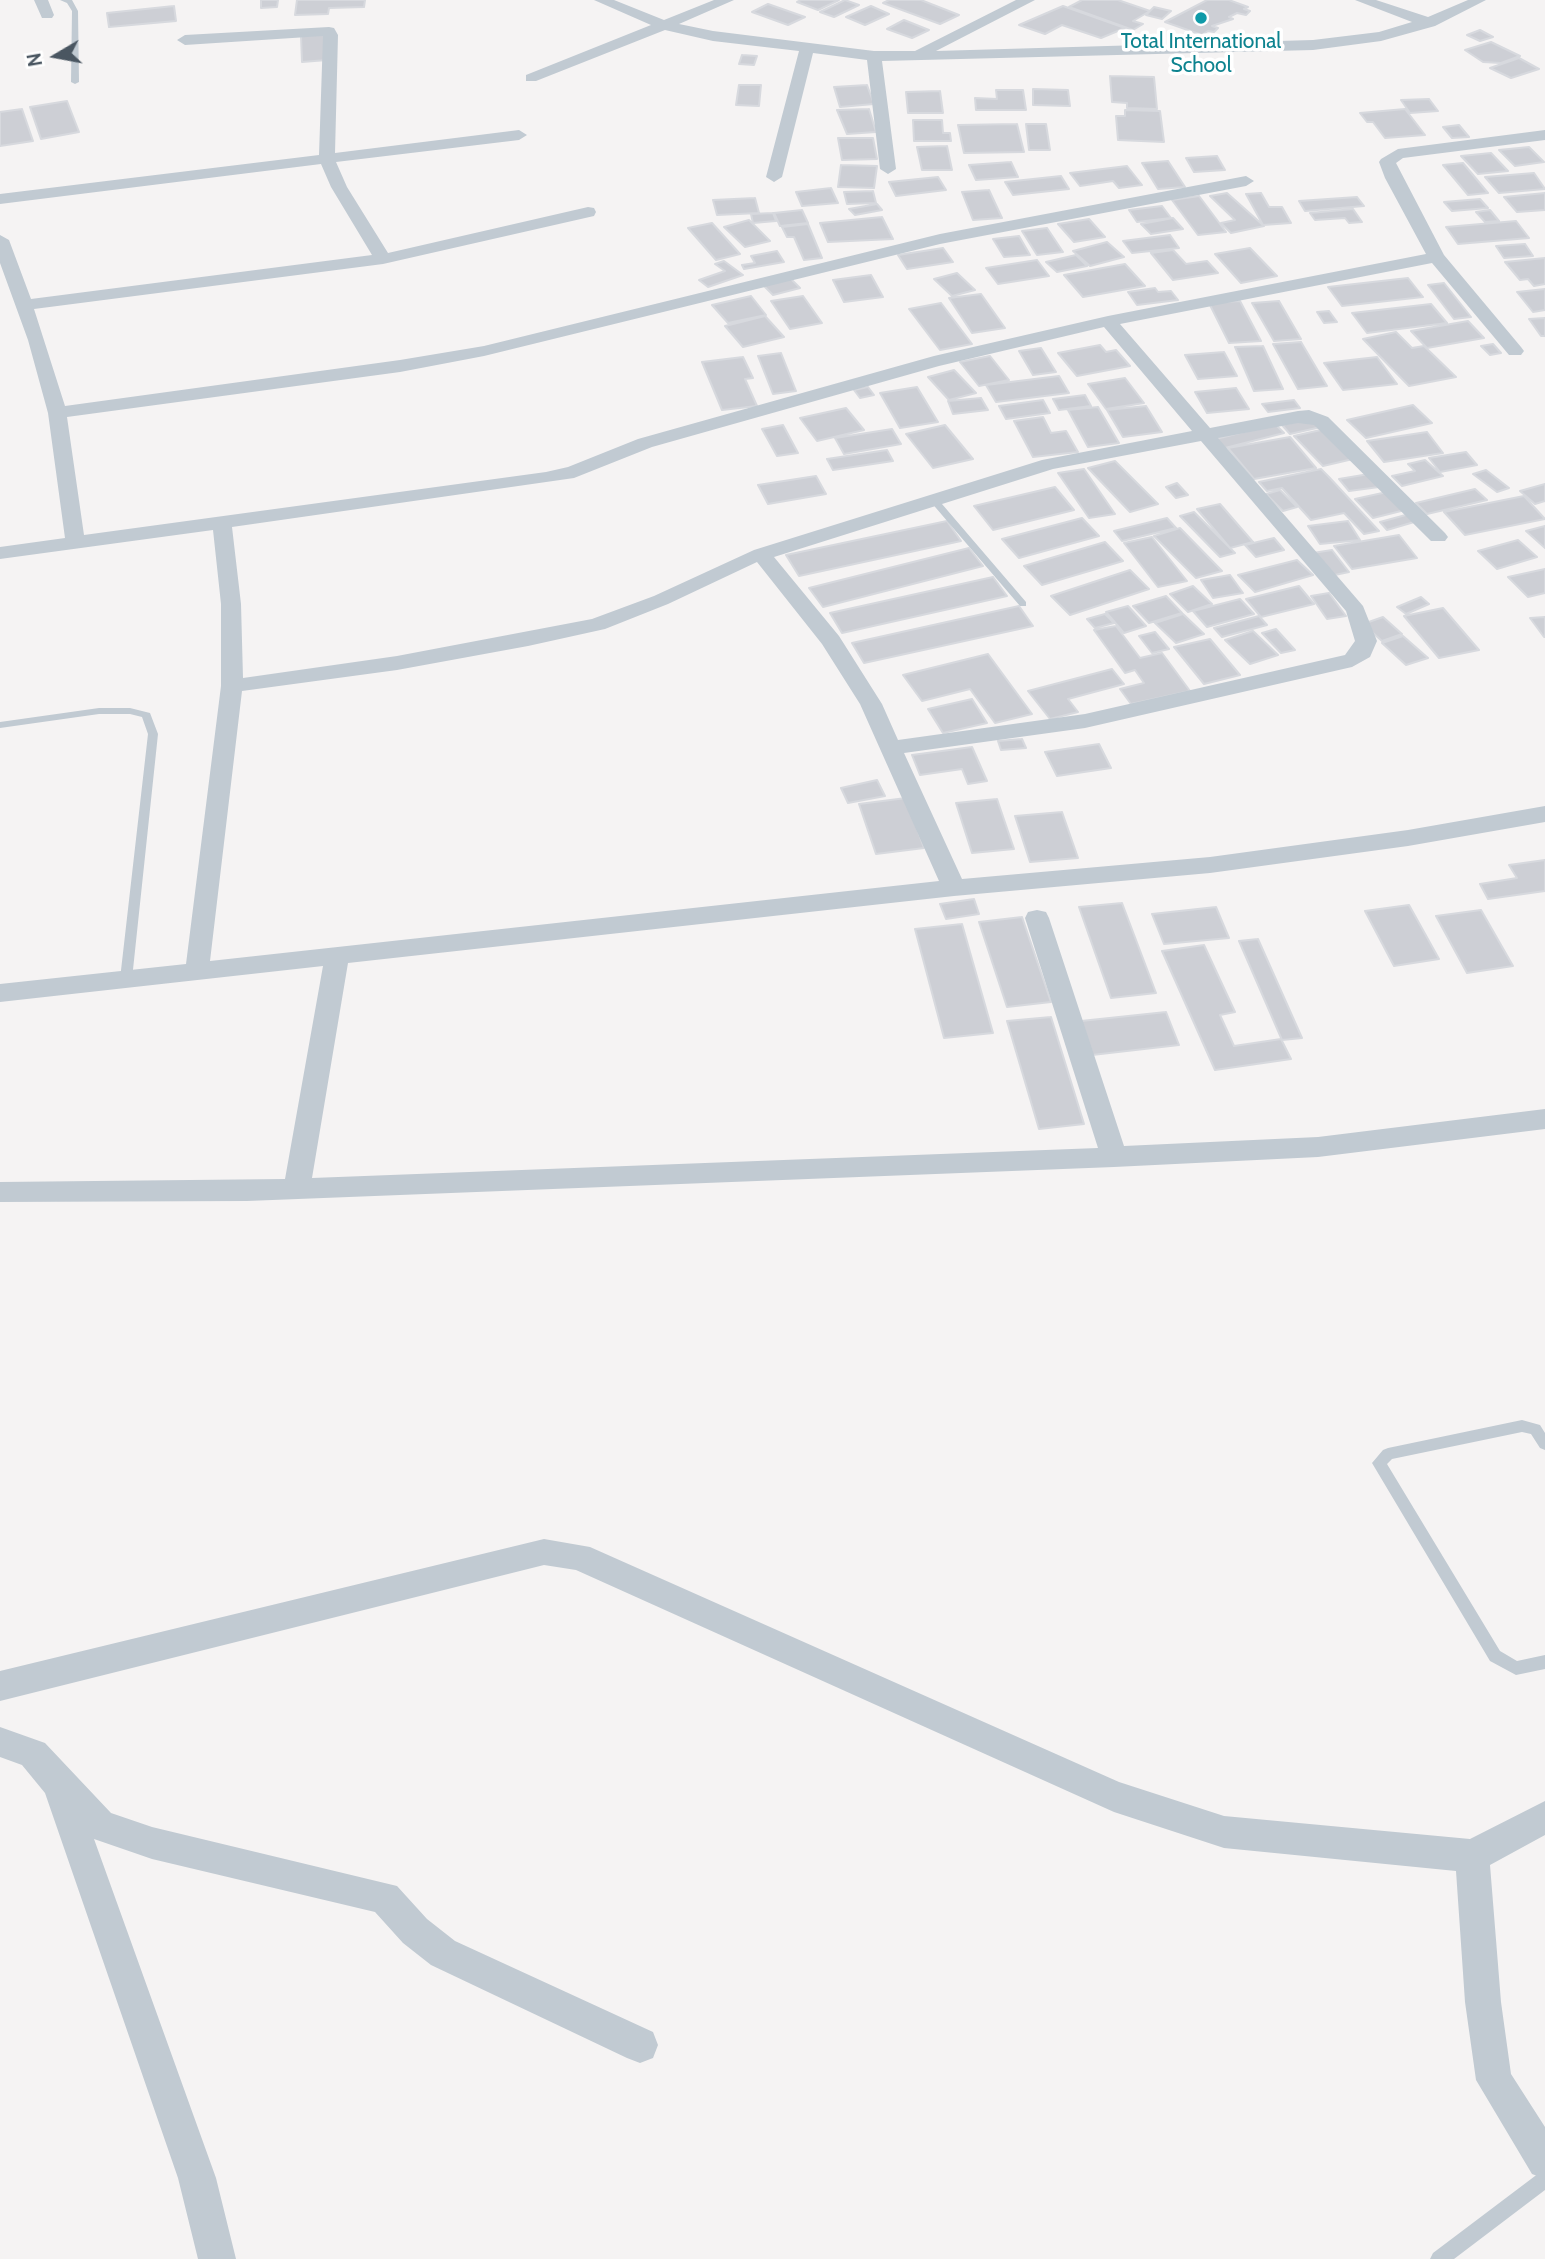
<!DOCTYPE html>
<style>
body{margin:0}
#map{position:relative;width:1545px;height:2259px;overflow:hidden;background:#f5f3f3;font-family:Cabin,sans-serif}
canvas{display:block}
.north{position:absolute;left:21px;top:21px;width:70px;height:70px;-webkit-text-stroke:5px #fff;paint-order:stroke;rotate:260deg;font-size:19px;font-weight:700;line-height:28px;text-align:center;color:#4a5661}
.north::after{content:'';display:block;margin:auto;width:24px;height:32px;background:#4a5661;clip-path:polygon(50% 0,100% 100%,50% 72%,0 100%)}
</style>
<div id="map">
<canvas width="1545" height="2259"></canvas>
<div class="north">N</div>
</div>
<script>
const c = document.querySelector('canvas').getContext('2d');
c.lineJoin = 'round';
function paint(path, color) {
  c.fillStyle = color;
  c.fill(path, 'evenodd');
}
function poly(rows) {
  const path = new Path2D();
  for (const r of rows) {
    path.moveTo(r[0], r[1]);
    for (let i = 2; i < r.length; i += 2) path.lineTo(r[i], r[i + 1]);
  }
  return path;
}
function stroke(path, color, width, dash) {
  c.strokeStyle = color;
  c.lineWidth = width;
  c.lineCap = dash ? 'butt' : 'round';
  c.setLineDash(dash || []);
  c.stroke(path);
}
function write(font, color, halo, rows, align = 'center') {
  c.font = font + ' Cabin,sans-serif';
  c.lineWidth = 7;
  c.setLineDash([]);
  c.textBaseline = 'middle';
  c.strokeStyle = halo;
  c.fillStyle = color;
  for (const [text, x, y, turn = 0] of rows) {
    c.save();
    c.translate(x, y);
    c.rotate((+turn || 0) * Math.PI / 180);
    c.textAlign = isNaN(turn) ? turn : align;
    if (halo) c.strokeText(text, 0, 0);
    c.fillText(text, 0, 0);
    c.restore();
  }
}
const building = poly([
 [261,0,278,0,277,7,261,8,261,0],
 [297,0,365,0,364,7,329,8,328,14,295,15,297,0],
 [801,0,839,0,818,10,797,2,801,0],
 [845,0,859,5,834,17,820,12,845,0],
 [889,0,921,0,959,15,940,24,883,3,889,0],
 [1082,0,1118,0,1150,11,1133,21,1143,24,1133,30,1069,7,1082,0],
 [1207,0,1229,0,1248,7,1244,9,1250,11,1246,15,1237,13,1229,17,1233,19,1212,26,1218,28,1214,32,1208,31,1202,35,1165,22,1207,0],
 [768,4,805,17,788,25,752,12,768,4],
 [174,6,176,21,109,27,107,13,174,6],
 [871,6,889,14,865,25,846,17,871,6],
 [1063,6,1125,28,1101,38,1062,25,1045,34,1019,25,1063,6],
 [1154,7,1171,11,1162,19,1146,15,1154,7],
 [904,20,929,30,912,38,887,29,904,20],
 [1480,30,1493,37,1480,41,1467,35,1480,30],
 [326,34,327,60,302,62,301,36,326,34],
 [1491,42,1520,56,1501,63,1483,62,1465,50,1491,42],
 [742,55,757,56,754,65,739,64,742,55],
 [1519,58,1539,69,1511,78,1490,68,1519,58],
 [1110,76,1154,77,1157,109,1127,108,1127,103,1112,102,1110,76],
 [739,85,761,85,759,106,736,105,739,85],
 [867,85,874,104,840,107,834,87,867,85],
 [1033,89,1068,90,1070,106,1033,105,1033,89],
 [996,90,1023,90,1026,110,976,110,975,98,997,99,996,90],
 [940,91,943,113,908,113,906,92,940,91],
 [1429,99,1438,111,1410,113,1401,100,1429,99],
 [67,101,79,132,41,139,30,107,67,101],
 [22,109,33,141,0,146,0,112,22,109],
 [869,109,876,132,847,134,837,110,869,109],
 [1405,109,1425,135,1385,138,1373,122,1367,122,1360,113,1405,109],
 [1125,110,1160,111,1164,142,1118,140,1116,116,1125,116,1125,110],
 [913,120,942,120,943,133,950,133,951,141,914,141,913,120],
 [1017,124,1024,152,964,153,958,125,1017,124],
 [1026,124,1046,124,1050,150,1029,150,1026,124],
 [1459,125,1469,137,1452,138,1443,127,1459,125],
 [838,138,873,138,877,159,842,160,838,138],
 [947,146,952,170,922,170,917,147,947,146],
 [1529,147,1544,162,1515,166,1499,150,1529,147],
 [1491,153,1508,171,1478,174,1461,156,1491,153],
 [1217,156,1225,170,1194,172,1186,158,1217,156],
 [1168,161,1185,187,1158,189,1142,163,1168,161],
 [1011,162,1018,177,976,180,969,165,1011,162],
 [1463,163,1488,193,1468,195,1443,165,1463,163],
 [841,165,877,166,874,188,838,187,841,165],
 [1127,166,1142,185,1119,188,1113,181,1080,186,1070,173,1127,166],
 [1534,173,1545,189,1499,193,1485,177,1534,173],
 [1061,176,1069,189,1013,195,1005,182,1061,176],
 [938,177,946,190,896,196,889,182,938,177],
 [831,188,838,203,802,206,796,192,831,188],
 [989,190,1002,218,973,220,962,192,989,190],
 [873,191,876,203,847,204,844,192,873,191],
 [1227,193,1264,226,1231,233,1221,223,1235,220,1210,196,1227,193],
 [1261,193,1269,207,1282,207,1291,223,1263,225,1246,194,1261,193],
 [1545,193,1545,210,1517,212,1504,197,1545,193],
 [1199,196,1226,232,1198,235,1172,200,1199,196],
 [1357,197,1364,206,1305,211,1299,201,1357,197],
 [755,198,759,213,717,215,713,200,755,198],
 [1480,199,1488,208,1452,211,1444,202,1480,199],
 [877,204,882,210,855,215,849,209,877,204],
 [1162,206,1171,218,1137,222,1129,210,1162,206],
 [1353,209,1362,222,1349,223,1345,218,1315,220,1310,213,1353,209],
 [802,210,808,223,780,226,774,213,802,210],
 [1490,210,1499,221,1485,222,1476,212,1490,210],
 [773,213,776,221,753,223,751,214,773,213],
 [882,217,893,239,828,242,820,223,882,217],
 [1173,218,1183,229,1151,234,1141,224,1173,218],
 [1089,219,1105,237,1074,242,1058,224,1089,219],
 [749,220,770,241,745,247,724,227,749,220],
 [1516,221,1529,238,1458,244,1446,227,1516,221],
 [712,223,740,254,716,260,688,228,712,223],
 [808,224,822,258,804,260,794,237,787,237,782,227,808,224],
 [1047,228,1063,252,1037,255,1022,231,1047,228],
 [1170,235,1179,248,1132,253,1123,241,1170,235],
 [1019,236,1030,255,1004,257,993,239,1019,236],
 [1107,242,1124,257,1090,266,1073,251,1107,242],
 [1525,244,1533,256,1504,258,1496,246,1525,244],
 [943,248,953,262,907,269,898,255,943,248],
 [1250,248,1277,276,1241,283,1215,254,1250,248],
 [1173,250,1186,264,1207,261,1218,273,1173,280,1151,253,1173,250],
 [777,251,784,262,744,269,742,265,755,263,751,256,777,251],
 [1076,255,1087,266,1057,272,1046,262,1076,255],
 [1545,258,1545,284,1534,286,1528,279,1520,280,1505,262,1545,258],
 [1037,260,1049,276,998,284,986,268,1037,260],
 [724,261,743,275,708,287,699,280,725,271,715,264,724,261],
 [1125,264,1145,286,1083,297,1064,275,1125,264],
 [957,273,975,290,952,296,934,279,957,273],
 [871,275,883,297,844,302,833,280,871,275],
 [790,278,800,288,773,295,763,285,790,278],
 [1408,278,1423,297,1342,306,1328,287,1408,278],
 [1444,283,1471,317,1454,319,1428,285,1444,283],
 [1155,288,1158,292,1171,291,1178,300,1137,305,1128,292,1155,288],
 [1545,289,1545,310,1533,312,1517,292,1545,289],
 [981,294,1005,328,972,333,949,298,981,294],
 [751,296,766,315,728,323,712,305,751,296],
 [803,296,822,323,790,329,771,301,803,296],
 [1240,301,1261,341,1229,343,1209,303,1240,301],
 [1279,301,1301,339,1274,341,1252,303,1279,301],
 [941,303,972,344,940,350,909,309,941,303],
 [1431,304,1447,323,1367,333,1352,313,1431,304],
 [1329,311,1337,322,1324,323,1317,312,1329,311],
 [765,316,784,337,743,347,725,326,765,316],
 [1545,318,1545,336,1541,336,1529,319,1545,318],
 [1468,321,1484,338,1427,348,1411,331,1468,321],
 [1396,332,1412,348,1424,346,1456,377,1409,386,1363,339,1396,332],
 [1301,342,1327,386,1298,389,1273,344,1301,342],
 [1493,344,1501,353,1490,355,1481,346,1493,344],
 [1100,345,1106,352,1116,350,1130,366,1077,376,1058,353,1100,345],
 [1263,346,1283,389,1254,391,1235,347,1263,346],
 [1041,348,1056,372,1033,375,1019,351,1041,348],
 [1224,352,1237,376,1198,379,1185,355,1224,352],
 [781,353,796,391,773,394,758,356,781,353],
 [990,356,1009,380,979,386,960,362,990,356],
 [743,357,753,378,745,379,757,406,722,410,702,362,743,357],
 [1377,357,1397,384,1343,390,1324,363,1377,357],
 [954,370,976,393,949,400,928,377,954,370],
 [1059,376,1069,393,996,402,986,385,1059,376],
 [1125,378,1144,403,1106,409,1088,384,1125,378],
 [868,387,874,395,860,398,854,390,868,387],
 [917,387,938,422,900,428,880,393,917,387],
 [1236,388,1249,409,1207,413,1195,392,1236,388],
 [1085,395,1091,406,1059,410,1053,399,1085,395],
 [981,398,988,410,953,414,948,401,981,398],
 [1043,400,1050,413,1006,419,999,406,1043,400],
 [1294,400,1300,408,1268,412,1262,404,1294,400],
 [1413,405,1432,423,1366,438,1347,420,1413,405],
 [1146,406,1162,432,1123,437,1107,410,1146,406],
 [1098,407,1119,443,1088,447,1068,410,1098,407],
 [846,408,864,430,817,441,800,418,846,408],
 [1043,417,1051,433,1066,431,1078,452,1033,457,1014,421,1043,417],
 [1312,418,1321,427,1290,434,1282,425,1312,418],
 [1275,424,1284,433,1225,448,1216,439,1275,424],
 [783,425,798,453,777,456,762,429,783,425],
 [945,425,973,459,933,468,906,434,945,425],
 [892,429,901,444,844,454,835,438,892,429],
 [1325,429,1353,459,1323,466,1294,436,1325,429],
 [1427,432,1443,453,1384,462,1367,441,1427,432],
 [1290,437,1316,468,1254,479,1228,448,1290,437],
 [887,450,893,461,833,470,827,459,887,450],
 [1466,452,1477,465,1440,472,1429,458,1466,452],
 [1425,460,1443,476,1402,486,1392,476,1415,471,1408,464,1425,460],
 [1115,461,1158,504,1130,512,1088,468,1115,461],
 [1084,469,1115,514,1089,518,1058,473,1084,469],
 [1321,469,1329,477,1379,531,1364,534,1344,513,1311,520,1282,488,1267,491,1259,482,1321,469],
 [1486,470,1509,488,1497,492,1473,474,1486,470],
 [1369,474,1379,487,1349,491,1339,479,1369,474],
 [816,476,826,494,768,504,758,485,816,476],
 [1177,483,1188,495,1176,498,1166,487,1177,483],
 [1545,484,1545,501,1535,504,1520,491,1545,484],
 [1055,487,1074,510,993,530,974,506,1055,487],
 [1475,489,1487,500,1427,514,1416,503,1475,489],
 [1280,490,1297,507,1283,511,1266,494,1280,490],
 [1387,492,1405,510,1373,518,1355,499,1387,492],
 [1524,496,1545,519,1465,535,1444,512,1524,496],
 [1220,504,1253,542,1230,548,1197,509,1220,504],
 [1194,512,1235,553,1220,557,1180,516,1194,512],
 [1413,513,1421,520,1387,530,1380,522,1413,513],
 [1082,518,1099,536,1019,558,1002,539,1082,518],
 [1167,518,1176,528,1122,541,1114,531,1167,518],
 [947,521,961,541,799,576,786,555,947,521],
 [1348,521,1360,540,1320,544,1308,526,1348,521],
 [1545,526,1545,548,1526,531,1545,526],
 [1180,528,1222,571,1196,578,1154,536,1180,528],
 [1399,535,1417,558,1352,569,1334,546,1399,535],
 [1152,537,1187,581,1158,587,1124,543,1152,537],
 [1274,538,1284,550,1256,557,1245,545,1274,538],
 [1518,540,1537,557,1497,569,1478,551,1518,540],
 [1105,542,1123,561,1042,585,1024,566,1105,542],
 [969,548,983,566,823,607,809,588,969,548],
 [1332,550,1349,572,1330,576,1313,553,1332,550],
 [1297,560,1313,575,1255,592,1238,575,1297,560],
 [1545,569,1545,593,1528,597,1508,577,1545,569],
 [1130,570,1149,589,1070,615,1051,596,1130,570],
 [1230,575,1243,593,1213,598,1201,580,1230,575],
 [993,577,1007,596,842,633,830,613,993,577],
 [1193,586,1212,604,1188,612,1170,594,1193,586],
 [1299,586,1314,604,1261,617,1246,599,1299,586],
 [1329,593,1346,616,1327,619,1311,596,1329,593],
 [1166,596,1182,613,1149,623,1133,606,1166,596],
 [1421,597,1429,604,1406,614,1397,607,1421,597],
 [1240,599,1254,614,1207,627,1193,611,1240,599],
 [1019,606,1033,626,864,663,852,643,1019,606],
 [1128,606,1146,626,1124,633,1106,612,1128,606],
 [1443,608,1479,650,1439,658,1404,616,1443,608],
 [1105,614,1114,623,1095,628,1087,619,1105,614],
 [1183,614,1204,634,1176,643,1155,623,1183,614],
 [1259,616,1267,625,1222,637,1214,628,1259,616],
 [1383,617,1402,634,1382,641,1363,624,1383,617],
 [1545,617,1545,637,1544,637,1530,618,1545,617],
 [1116,626,1140,658,1162,653,1190,691,1131,704,1120,689,1144,683,1135,670,1125,673,1094,630,1116,626],
 [1276,629,1295,650,1281,653,1262,633,1276,629],
 [1253,631,1278,655,1250,664,1225,640,1253,631],
 [1155,632,1169,649,1152,653,1139,636,1155,632],
 [1403,636,1428,658,1406,665,1382,643,1403,636],
 [1210,639,1240,675,1204,684,1174,647,1210,639],
 [988,654,1032,714,995,723,970,689,922,701,903,675,988,654],
 [1112,669,1124,684,1068,699,1078,712,1050,719,1028,691,1112,669],
 [972,699,987,723,943,733,928,709,972,699],
 [1022,739,1026,748,1001,750,998,741,1022,739],
 [1099,744,1111,768,1057,776,1045,752,1099,744],
 [972,747,987,781,968,784,962,769,920,775,912,755,972,747],
 [877,780,885,796,848,803,841,788,877,780],
 [906,798,924,848,876,854,859,804,906,798],
 [997,799,1014,849,972,853,956,803,997,799],
 [1062,812,1078,858,1030,862,1015,816,1062,812],
 [1545,860,1545,891,1488,899,1480,884,1517,878,1509,865,1545,860],
 [974,899,979,914,946,919,940,904,974,899],
 [1122,903,1156,993,1111,998,1079,907,1122,903],
 [1409,905,1439,959,1394,966,1365,911,1409,905],
 [1216,907,1229,938,1164,944,1152,914,1216,907],
 [1481,910,1513,966,1467,973,1436,916,1481,910],
 [1022,917,1051,1002,1007,1007,979,922,1022,917],
 [962,924,993,1033,944,1038,915,929,962,924],
 [1258,939,1302,1038,1282,1040,1239,941,1258,939],
 [1204,945,1235,1012,1220,1015,1234,1046,1281,1039,1291,1059,1215,1070,1162,951,1204,945],
 [1166,1012,1179,1045,1092,1055,1081,1021,1166,1012],
 [1051,1017,1084,1124,1039,1129,1007,1021,1051,1017]
]);
paint(building, '#cdcfd5');
stroke(building, '#d7d9de', 2);
paint(poly([
 [60,0,72,0,78,11,79,82,75,84,71,82,72,11,67,3,60,0],
 [933,496,936,497,1026,602,1026,606,1020,606,930,501,930,497,933,496],
 [99,708,130,708,150,713,158,734,132,979,126,983,120,979,148,734,142,717,130,714,99,714,0,728,0,722,99,708],
 [1522,1420,1540,1425,1545,1433,1545,1450,1540,1448,1531,1434,1522,1432,1392,1459,1387,1464,1500,1651,1517,1661,1545,1655,1545,1669,1516,1675,1490,1661,1372,1463,1383,1450,1388,1448,1522,1420],
 [1545,2170,1545,2190,1454,2259,1430,2259,1433,2253,1539,2173,1545,2170]
]), '#c1cad2');
paint(poly([
 [34,0,48,0,54,15,52,18,42,18,34,0],
 [594,0,614,0,664,20,714,0,734,0,679,24,713,31,874,51,915,51,1016,0,1035,0,936,51,1313,40,1379,32,1412,22,1355,0,1376,0,1428,17,1468,0,1486,0,1435,26,1381,41,1313,50,882,61,896,169,888,174,880,169,867,60,813,53,782,177,774,182,766,177,799,51,713,41,665,30,536,81,526,81,526,75,651,25,594,0],
 [329,27,334,28,338,35,335,153,519,130,527,135,519,140,336,162,347,187,388,253,588,207,594,208,596,212,594,216,383,264,34,309,65,406,400,360,484,346,940,234,1246,176,1254,181,1246,186,940,244,484,356,400,372,67,417,84,535,546,472,568,467,638,439,934,356,1108,316,1426,254,1385,178,1379,162,1381,159,1398,149,1545,130,1545,140,1403,158,1396,163,1444,255,1521,347,1524,351,1521,355,1509,355,1432,263,1120,324,1210,428,1298,411,1309,410,1328,417,1445,533,1448,537,1445,541,1431,541,1314,425,1298,423,1218,438,1363,606,1377,641,1370,657,1352,667,1085,728,904,753,962,879,1210,857,1408,830,1545,806,1545,822,1408,846,1210,873,954,896,348,963,312,1178,1098,1148,1025,918,1028,912,1037,910,1046,912,1049,918,1124,1146,1318,1137,1545,1109,1545,1129,1318,1157,1114,1167,247,1201,0,1202,0,1182,285,1179,323,966,0,1002,0,984,186,964,221,686,221,604,213,530,0,559,0,547,65,538,48,413,28,340,0,263,0,235,9,240,31,299,372,255,331,187,321,164,0,204,0,194,319,155,323,36,185,45,177,40,185,35,329,27],
 [1104,327,1192,431,1042,460,754,550,654,596,592,619,397,656,243,678,241,604,232,527,574,478,652,447,939,366,1104,327],
 [1201,441,1346,611,1355,641,1345,655,1085,714,898,740,882,704,839,636,774,557,1053,469,1201,441],
 [757,562,822,644,860,704,939,881,210,961,242,691,397,670,528,646,605,629,668,604,757,562],
 [544,1539,590,1547,1119,1782,1224,1816,1470,1839,1545,1801,1545,1835,1490,1865,1501,2002,1511,2074,1545,2127,1545,2179,1532,2174,1476,2080,1465,2002,1456,1871,1224,1848,1114,1812,576,1570,544,1565,0,1701,0,1671,544,1539],
 [0,1727,45,1743,111,1813,152,1827,397,1886,427,1919,455,1941,653,2032,658,2045,653,2058,640,2063,627,2058,431,1965,403,1943,375,1912,152,1859,94,1839,216,2178,236,2259,198,2259,178,2178,45,1793,22,1765,0,1757,0,1727]
]), '#c1cad2');
for (const [x, y, r, color] of [
 [1201,18,7,"#0f9aa8"]
]) {
  const dot = new Path2D();
  dot.arc(x, y, r, 0, 2 * Math.PI);
  c.fillStyle = color;
  c.fill(dot);
  stroke(dot, '#fff', 2.5);
}
write('21px', '#0d838f', '#fff', [
 ["Total International",1201,42],
 ["School",1201,66]
]);
</script>
